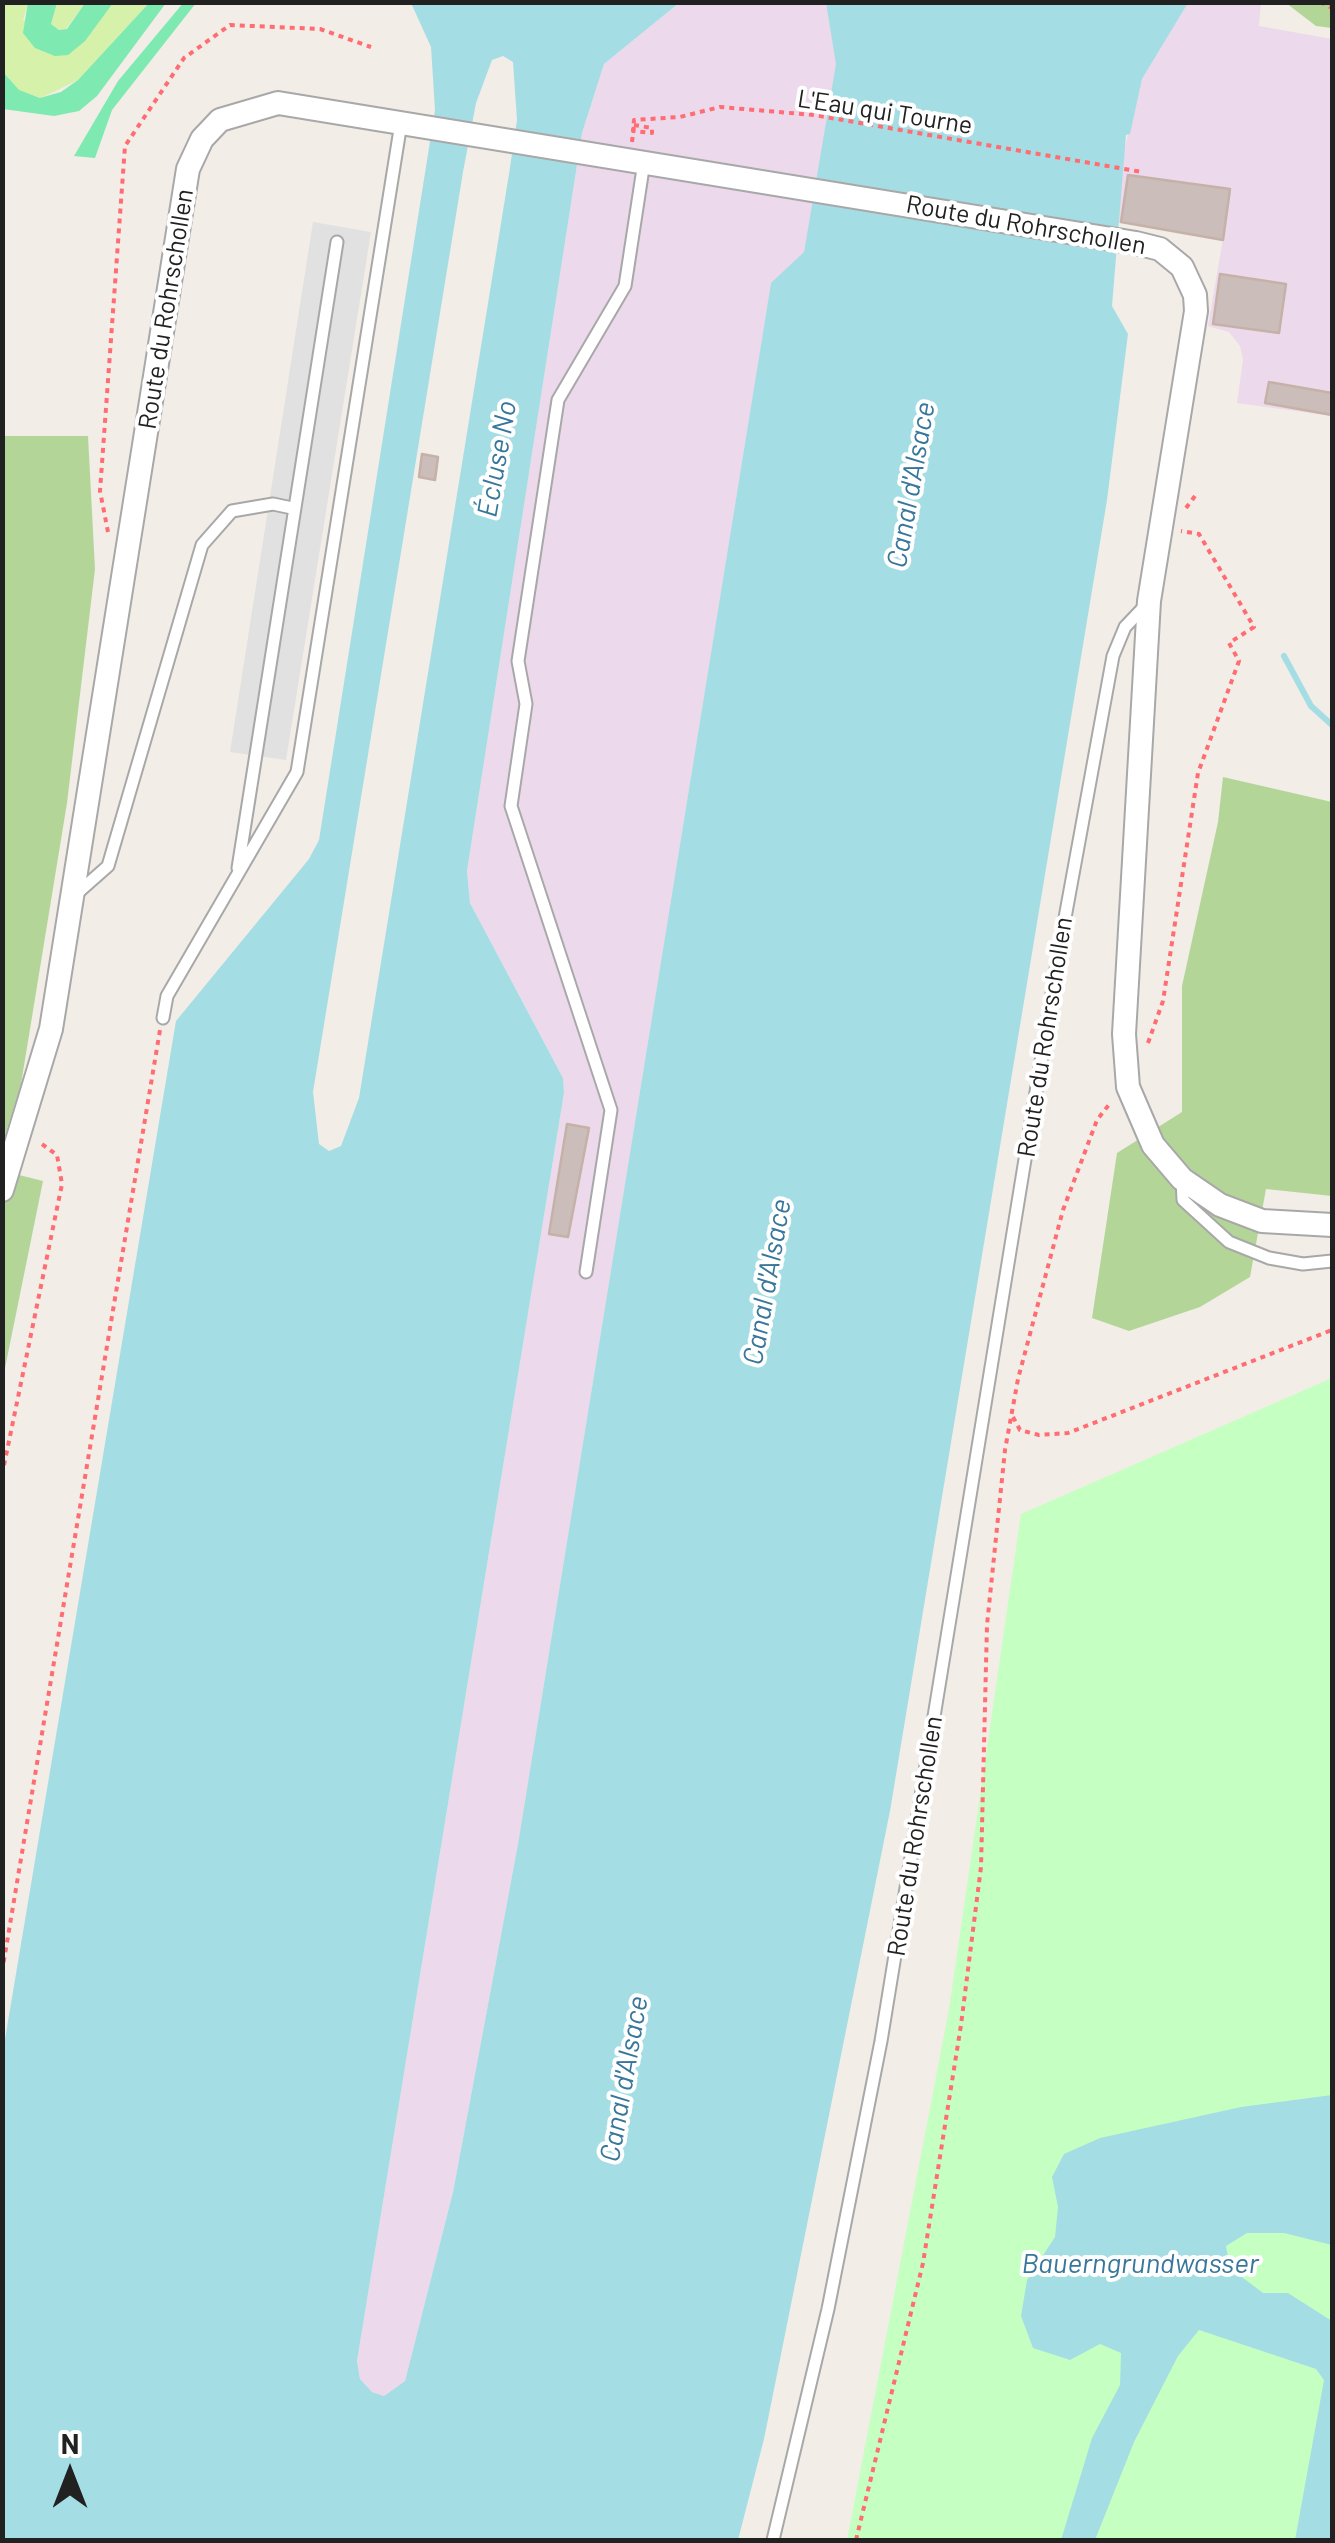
<!DOCTYPE html>
<meta charset="utf-8">
<style>
body{margin:0}
#map{position:relative;width:1335px;height:2543px;overflow:hidden;background:#f2ede7;font-family:Barlow,sans-serif}
canvas{display:block}
.frame{position:absolute;inset:0;border:5px solid #212121;pointer-events:none}
.north{position:absolute;left:20px;top:2423px;width:100px;height:100px;-webkit-text-stroke:8px #fff;paint-order:stroke;rotate:0deg;font-size:28px;font-weight:700;line-height:40px;text-align:center;color:#212121}
.north::after{content:'';display:block;margin:auto;width:35px;height:45px;background:#212121;clip-path:polygon(50% 0,100% 100%,50% 72%,0 100%)}
</style>
<div id="map">
<canvas width="1335" height="2543"></canvas>
<div class="frame"></div>
<div class="north">N</div>
</div>
<script>
const c = document.querySelector('canvas').getContext('2d');
c.lineJoin = 'round';
function paint(path, color) {
  c.fillStyle = color;
  c.fill(path, 'evenodd');
}
function poly(rows) {
  const path = new Path2D();
  for (const r of rows) {
    path.moveTo(r[0], r[1]);
    for (let i = 2; i < r.length; i += 2) path.lineTo(r[i], r[i + 1]);
  }
  return path;
}
function stroke(path, color, width, dash) {
  c.strokeStyle = color;
  c.lineWidth = width;
  c.lineCap = dash ? 'butt' : 'round';
  c.setLineDash(dash || []);
  c.stroke(path);
}
function write(font, color, halo, rows, align = 'center') {
  c.font = font + ' Barlow,sans-serif';
  c.lineWidth = 8;
  c.setLineDash([]);
  c.textBaseline = 'middle';
  c.strokeStyle = halo;
  c.fillStyle = color;
  for (const [text, x, y, turn = 0] of rows) {
    c.save();
    c.translate(x, y);
    c.rotate((+turn || 0) * Math.PI / 180);
    c.textAlign = isNaN(turn) ? turn : align;
    if (halo) c.strokeText(text, 0, 0);
    c.fillText(text, 0, 0);
    c.restore();
  }
}
paint(poly([
 [679,3,826,3,837,64,1125,147,1142,79,1188,3,1261,3,1259,26,1332,39,1332,416,1237,403,1243,360,1240,346,1229,332,1208,326,1223,239,818,175,804,253,771,284,518,1844,453,2192,405,2381,384,2396,372,2392,360,2379,357,2361,564,1093,563,1078,470,903,467,871,582,133,604,64]
]), '#ecd9eb');
paint(poly([
 [2,3,28,3,23,20,84,41,113,3,149,3,78,80,41,98,19,91,3,72],
 [57,3,85,3,66,29,59,30,51,24]
]), '#d6f1a9');
paint(poly([
 [1286,3,1332,3,1332,28,1316,26],
 [3,436,88,436,95,569,67,803,21,1084,3,1142],
 [1223,777,1332,802,1332,1196,1266,1189,1250,1277,1200,1307,1129,1331,1092,1318,1117,1153,1182,1112,1182,986,1218,822],
 [3,1171,43,1181,3,1378]
]), '#b3d698');
paint(poly([
 [1332,1378,1332,2540,847,2540,949,2009,1021,1514]
]), '#c6ffc2');
paint(poly([
 [28,2,57,3,51,24,59,30,67,29,85,3,113,3,85,41,68,55,55,56,35,48,23,33],
 [184,2,196,3,112,110,95,158,74,156,118,81],
 [149,3,166,3,97,96,79,111,54,116,3,109,3,72,19,90,40,98,61,92,78,80]
]), '#7ee9b1');
paint(poly([
 [313,222,371,232,286,760,230,752]
]), '#e1e1e1');
paint(poly([
 [411,3,679,3,604,64,582,133,467,871,470,903,563,1078,564,1093,357,2361,360,2379,372,2392,384,2396,405,2381,453,2192,518,1844,771,283,804,252,836,64,826,3,1188,3,1142,79,1130,134,1126,135,1112,306,1128,334,1107,500,890,1811,764,2439,738,2540,3,2540,3,2051,176,1021,309,859,319,840,435,110,431,47],
 [503,56,513,62,517,120,509,174,359,1098,341,1146,329,1151,319,1144,313,1092,463,172,476,103,492,60],
 [1332,2095,1332,2245,1284,2233,1247,2233,1226,2246,1230,2268,1263,2293,1288,2293,1332,2321,1332,2540,1295,2540,1324,2380,1316,2369,1199,2330,1178,2356,1134,2442,1095,2540,1061,2540,1092,2438,1120,2385,1121,2353,1100,2344,1070,2360,1033,2348,1021,2316,1027,2280,1055,2237,1058,2207,1052,2177,1064,2154,1100,2138,1241,2107]
]), '#a4dee4');
stroke(poly([
 [1284,656,1311,706,1332,725]
]), '#a4dee4', 6);
const building = poly([
 [1128,175,1230,189,1223,240,1121,222,1128,175],
 [1220,274,1286,284,1279,333,1213,324,1220,274],
 [1269,382,1332,393,1332,415,1265,403,1269,382],
 [422,454,438,457,435,480,419,477,422,454],
 [567,1124,589,1128,568,1237,549,1234,567,1124]
]);
paint(building, '#cbbeba');
stroke(building, '#c6b1a8', 2.5);
const service = poly([
 [238,868,337,242],
 [74,896,108,866,202,545,232,511,273,504,292,508],
 [163,1018,167,996,297,772,401,123],
 [1182,1179,1183,1200,1229,1242,1269,1258,1303,1264,1332,1261],
 [586,1272,611,1110,511,806,526,704,518,661,558,400,625,286,644,162],
 [773,2540,828,2309,881,2041,1060,945,1113,656,1125,627,1145,606]
]);
const minor = poly([
 [2,1190,51,1029,188,169,202,139,220,120,278,103,1136,243,1160,249,1182,267,1195,295,1196,311,1149,601,1124,1034,1128,1087,1153,1145,1182,1179,1220,1205,1262,1221,1332,1225]
]);
stroke(service, '#a8a8a8', 15);
stroke(minor, '#a8a8a8', 26);
stroke(poly([
 [1320,2,1332,8],
 [634,125,652,128,652,133,633,131,634,120,680,117,720,107,814,115,1142,172],
 [1186,508,1198,492],
 [108,532,100,491,125,146,184,58,230,25,320,29,371,47],
 [1148,1043,1163,1001,1198,773,1239,661,1229,643,1254,627,1199,534,1181,531],
 [1013,1417,1020,1430,1039,1435,1068,1433,1332,1330],
 [2,1475,62,1184,57,1155,39,1142],
 [2,1972,160,1030],
 [856,2540,923,2263,961,2025,981,1867,987,1625,1005,1450,1018,1379,1063,1210,1097,1120,1111,1102]
]), '#ff6c71', 4, [5, 5]);
stroke(service, '#fff', 11);
stroke(minor, '#fff', 22);
stroke(poly([
 [632,142,634,125]
]), '#ff6c71', 4, [5, 5]);
write('25px', '#212121', '#fff', [
 ["L'Eau qui Tourne",885,112,9],
 ["Route du Rohrschollen",1026,225,10],
 ["Route du Rohrschollen",166,309,-81],
 ["Route du Rohrschollen",1045,1037,-81],
 ["Route du Rohrschollen",915,1836,-81]
]);
write('italic 28px', '#38779b', '#fff', [
 ["Écluse No",497,459,-80],
 ["Canal d'Alsace",911,485,-80],
 ["Canal d'Alsace",767,1282,-80],
 ["Canal d'Alsace",624,2079,-80],
 ["Bauerngrundwasser",1140,2264]
]);
</script>
